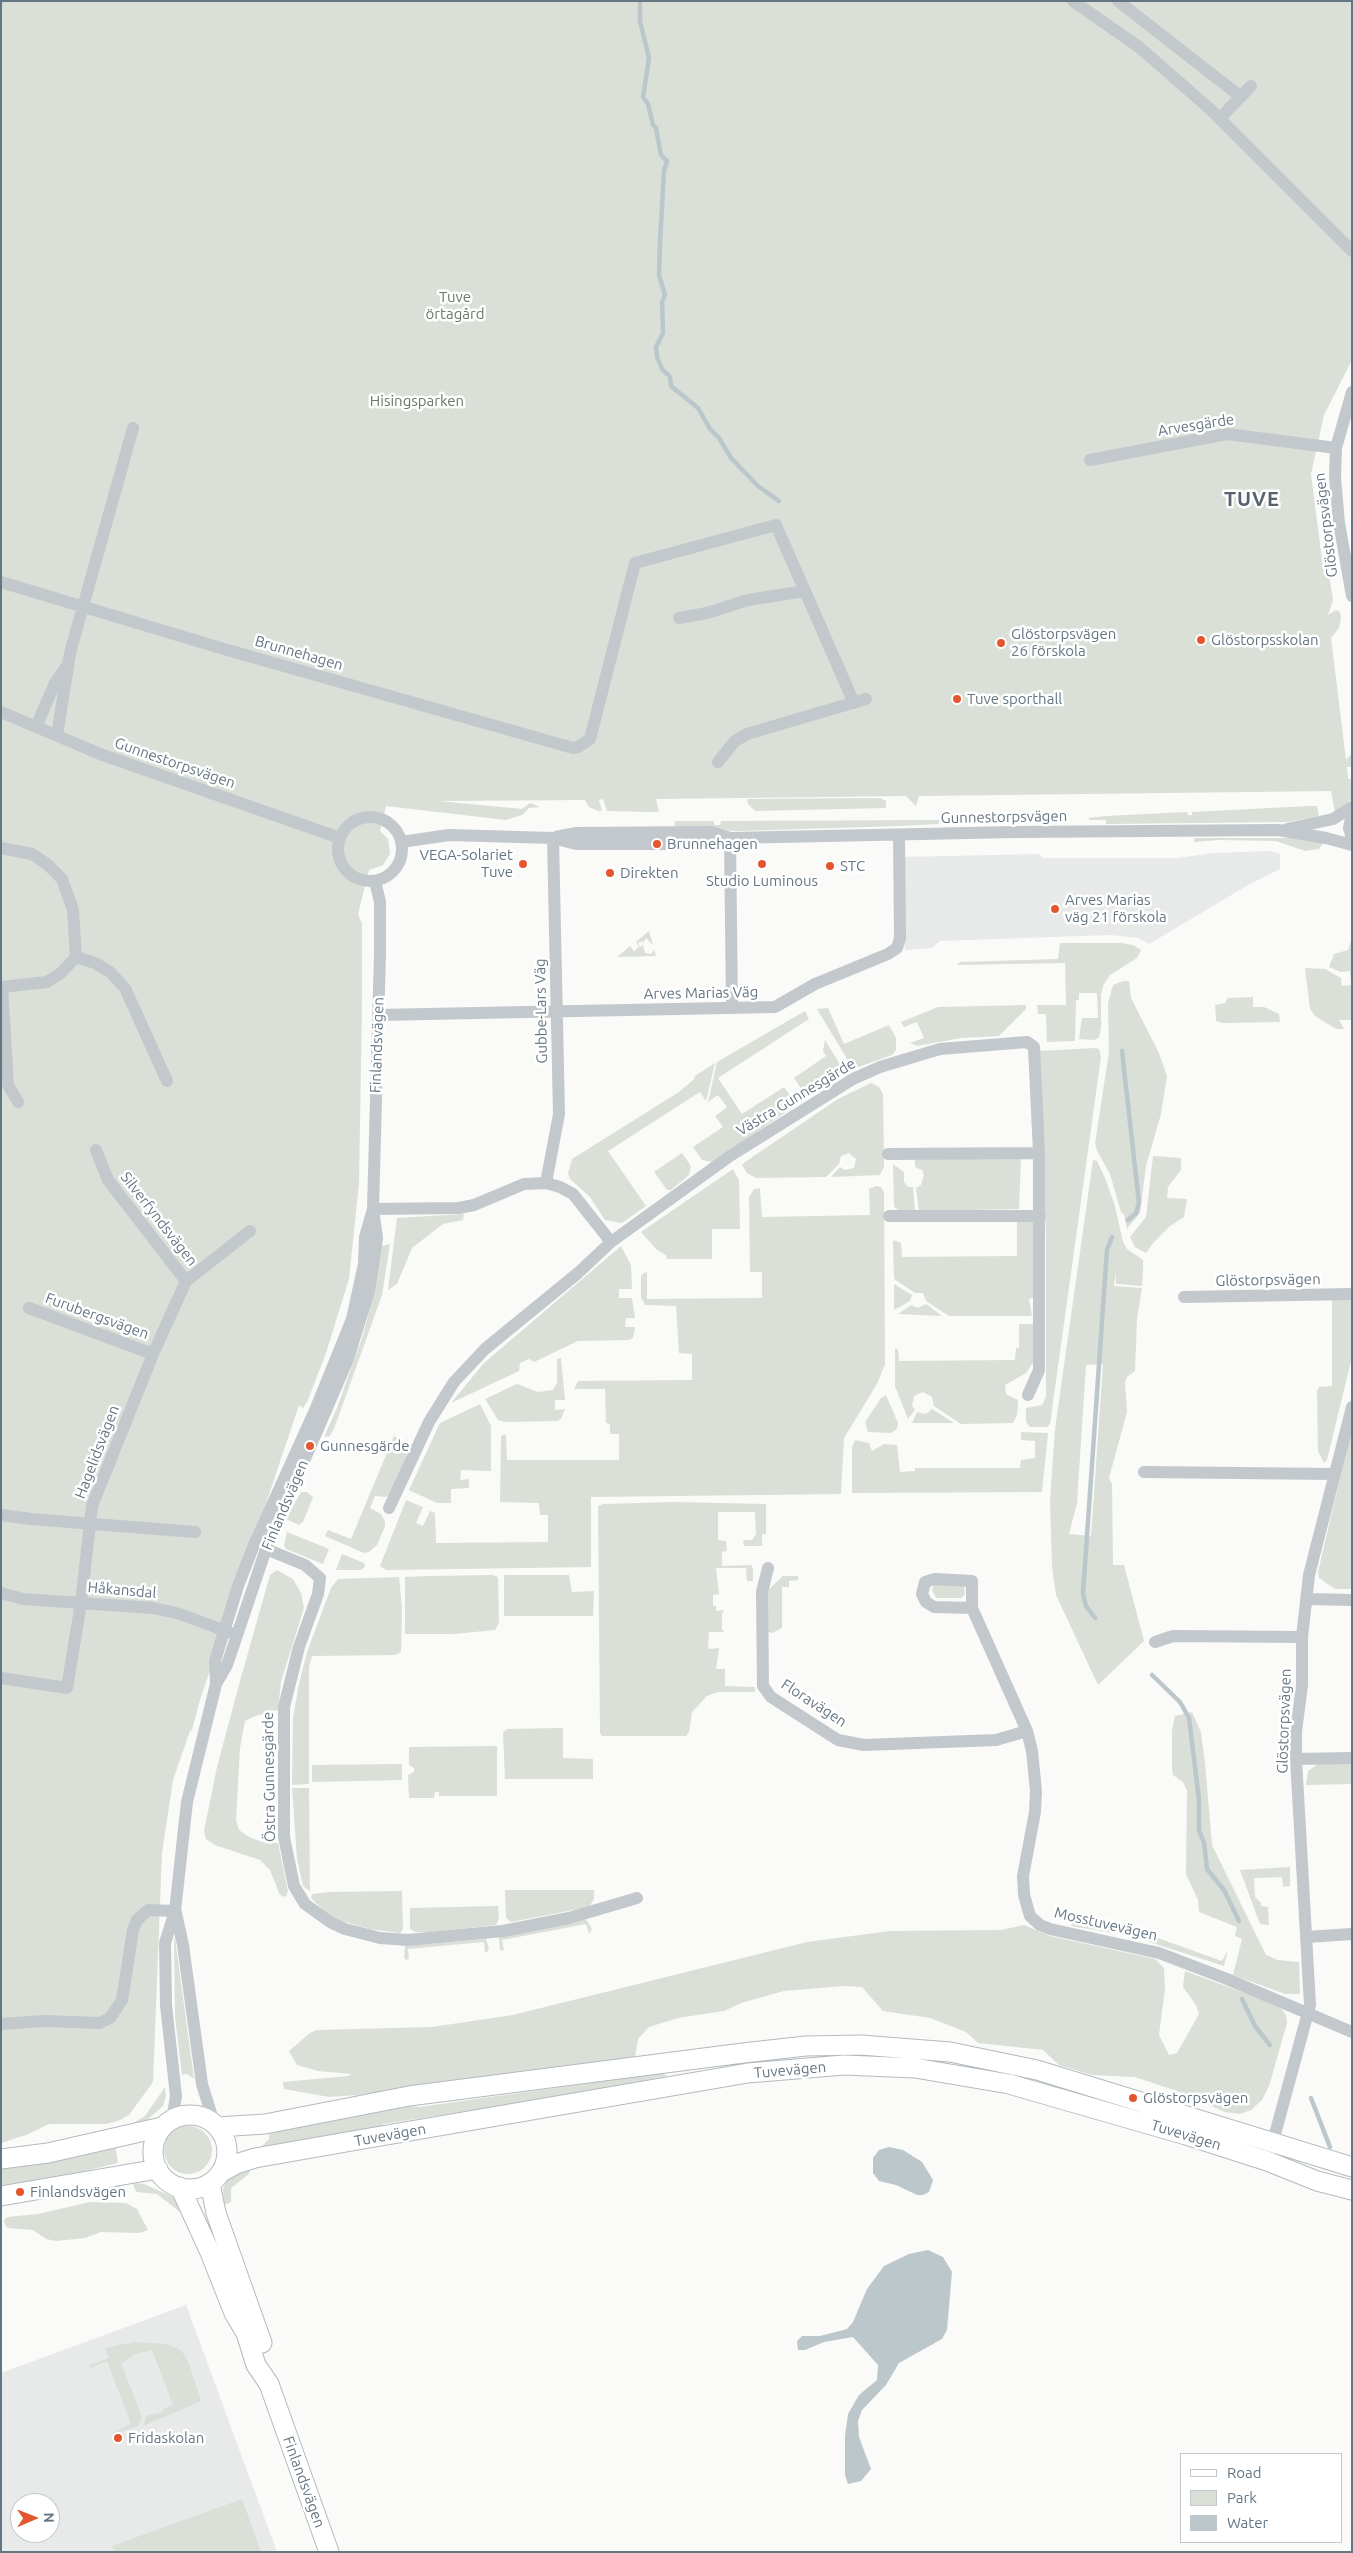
<!DOCTYPE html>
<meta charset="utf-8">
<style>
body{margin:0}
#map{position:relative;width:1353px;height:2553px;overflow:hidden;background:#fafaf8;font-family:Ubuntu,sans-serif}
canvas{display:block}
.frame{position:absolute;inset:0;border:2px solid #657683;pointer-events:none}
.legend{position:absolute;left:1180px;top:2453px;width:162px;height:90px;box-sizing:border-box;background:#fff;border:1px solid #c1c8cd;margin:0;padding:6px 9px;list-style:none;font-size:15px;color:#657683}
.legend li{display:flex;align-items:center;gap:10px;height:25px}
.legend b{width:25px;border:1px solid #c1c8cd}
.north{position:absolute;left:10px;top:2493px;width:50px;height:50px;box-sizing:border-box;background:#fff;border:1px solid #c1c8cd;border-radius:50%;rotate:89deg;font-size:14px;font-weight:700;line-height:20px;text-align:center;color:#657683}
.north::after{content:'';display:block;margin:auto;width:18px;height:22px;background:#e4572e;clip-path:polygon(50% 0,100% 100%,50% 72%,0 100%)}
</style>
<div id="map">
<canvas width="1353" height="2553"></canvas>
<div class="frame"></div>
<ul class="legend">
<li><b style="height:6px;background:#fff"></b>Road</li>
<li><b style="height:14px;background:#dadfd7"></b>Park</li>
<li><b style="height:14px;background:#bbc7cb"></b>Water</li>
</ul>
<div class="north">N</div>
</div>
<script>
const c = document.querySelector('canvas').getContext('2d');
c.lineJoin = 'round';
function paint(path, color) {
  c.fillStyle = color;
  c.fill(path, 'evenodd');
}
function poly(rows) {
  const path = new Path2D();
  for (const r of rows) {
    if (r.length === 3) {
      path.moveTo(r[0] + r[2], r[1]);
      path.arc(r[0], r[1], r[2], 0, 2 * Math.PI);
      continue;
    }
    path.moveTo(r[0], r[1]);
    for (let i = 2; i < r.length; i += 2) path.lineTo(r[i], r[i + 1]);
  }
  return path;
}
function stroke(path, color, width, dash) {
  c.strokeStyle = color;
  c.lineWidth = width;
  c.lineCap = dash ? 'butt' : 'round';
  c.setLineDash(dash || []);
  c.stroke(path);
}
function write(font, color, halo, rows, align = 'center') {
  c.font = font + ' Ubuntu,sans-serif';
  c.lineWidth = 5;
  c.setLineDash([]);
  c.textBaseline = 'middle';
  c.strokeStyle = halo;
  c.fillStyle = color;
  for (const [text, x, y, turn = 0] of rows) {
    c.save();
    c.translate(x, y);
    c.rotate((+turn || 0) * Math.PI / 180);
    c.textAlign = isNaN(turn) ? turn : align;
    if (halo) c.strokeText(text, 0, 0);
    c.fillText(text, 0, 0);
    c.restore();
  }
}
paint(poly([
 [1271,851,1280,854,1280,869,1250,884,1149,944,1138,938,1110,935,940,941,932,948,905,950,902,857,1039,854,1042,858,1177,858,1213,853],
 [186,2305,277,2552,1,2552,1,2373],
 [20,2503,50,2503,50,2533,20,2533]
]), '#e8e9e9');
paint(poly([
 [1,1,1352,1,1352,360,1324,415,1311,474,1323,567,1328,569,1333,600,1328,615,1336,610,1340,612,1341,618,1339,628,1331,638,1346,760,1352,753,1352,767,1347,767,1348,779,1352,779,1352,799,1335,812,1331,791,919,796,916,806,906,796,656,799,659,812,648,812,607,811,603,799,599,800,602,811,598,811,589,807,585,800,438,801,522,809,530,803,540,807,529,808,522,815,506,820,386,806,380,831,388,839,390,854,383,865,369,870,358,914,362,924,362,1004,359,1183,349,1279,325,1356,307,1402,303,1408,299,1405,200,1700,191,1733,191,1728,173,1780,162,1853,153,2082,129,2115,118,2121,106,2124,49,2124,26,2135,1,2143],
 [880,798,886,801,886,808,755,811,748,804,747,799],
 [1309,806,1317,806,1319,816,1288,822,1106,824,1106,820,1089,820,1089,818,1106,816,1187,812,1188,815,1192,815,1192,812],
 [940,820,938,824,900,826,740,831,674,829,675,821,714,821,714,825,720,825,721,821],
 [1194,838,1292,838,1323,843,1319,849,1305,851,1276,841,1220,840,1194,842],
 [649,931,653,945,646,938,643,943,642,941,638,943,640,947,643,945,645,953,651,954,654,950,656,956,617,957,630,946,634,951,639,947,636,942],
 [1352,937,1352,1020,1339,1020,1344,1029,1336,1029,1315,1016,1310,1009,1305,968,1325,969,1341,978,1342,986,1351,985,1350,971,1341,972,1329,967,1334,954,1348,950],
 [1060,943,1121,943,1133,945,1141,950,1137,958,1110,975,1104,984,1101,994,1101,1028,1099,1037,1095,1040,1079,1039,1082,1018,1098,1018,1097,993,1079,993,1079,1000,1076,1000,1075,1041,1047,1042,1046,1014,1038,1014,1037,1005,1066,1005,1065,963,957,965,960,962,1058,959],
 [1123,981,1129,981,1131,998,1159,1053,1167,1076,1161,1114,1146,1166,1140,1213,1127,1229,1124,1215,1121,1212,1110,1174,1097,1151,1095,1143,1109,1052,1108,1003,1113,985],
 [1253,997,1253,1007,1264,1007,1279,1014,1280,1022,1223,1023,1216,1021,1215,1005,1225,1003,1228,998],
 [1026,1005,1026,1009,999,1036,961,1038,917,1046,910,1043,924,1038,917,1022,904,1027,901,1022,938,1007],
 [828,1008,844,1044,889,1025,896,1038,896,1050,892,1055,853,1069,817,1009],
 [805,1011,809,1019,718,1078,742,1114,784,1087,791,1097,789,1110,717,1160,712,1162,702,1160,693,1147,723,1127,715,1116,727,1107,718,1095,708,1102,717,1062],
 [825,1040,842,1068,842,1075,814,1094,804,1093,794,1078,826,1056,823,1051],
 [1095,1048,1099,1049,1101,1057,1050,1424,1047,1427,1030,1427,1026,1422,1026,1408,1042,1405,1046,1397,1046,1236,1039,1051],
 [715,1063,706,1101,700,1092,608,1151,646,1206,622,1223,605,1220,590,1197,570,1179,568,1173,572,1159,679,1092,694,1079,695,1076],
 [871,1083,879,1087,883,1094,884,1167,880,1175,831,1177,840,1167,845,1170,854,1168,856,1159,849,1153,841,1156,839,1164,826,1177,756,1178,747,1173,742,1165,745,1162,838,1099],
 [682,1153,691,1166,689,1175,671,1190,667,1190,654,1172],
 [1153,1156,1181,1158,1181,1170,1168,1187,1167,1198,1187,1199,1184,1217,1170,1226,1154,1242,1146,1253,1135,1247,1130,1237,1146,1217],
 [915,1157,1021,1157,1019,1209,919,1211,916,1188,921,1185,924,1175,922,1170,915,1167],
 [1093,1160,1097,1161,1105,1178,1115,1206,1123,1242,1127,1249,1143,1260,1143,1269,1142,1286,1116,1284,1116,1272,1114,1286,1142,1288,1137,1319,1135,1371,1127,1377,1125,1382,1127,1412,1109,1478,1112,1484,1113,1565,1124,1565,1144,1641,1098,1685,1056,1595,1052,1567,1050,1500,1055,1429],
 [1103,1364,1091,1536,1069,1534,1077,1503,1086,1365],
 [893,1164,904,1172,904,1182,908,1187,913,1187,915,1211,899,1210,894,1207],
 [733,1169,739,1180,740,1229,712,1229,712,1259,667,1259,666,1255,657,1250,641,1232],
 [876,1186,881,1187,884,1192,885,1364,877,1384,844,1438,841,1494,591,1497,591,1567,386,1570,380,1566,406,1500,423,1507,416,1523,423,1526,430,1511,435,1513,436,1543,548,1542,548,1515,540,1515,539,1503,500,1502,501,1436,506,1434,507,1460,619,1460,619,1434,610,1434,610,1424,606,1423,605,1389,574,1389,578,1381,692,1380,692,1354,679,1353,676,1306,645,1305,641,1297,641,1276,644,1273,647,1272,647,1299,762,1298,762,1272,750,1272,749,1197,754,1189,760,1188,762,1217,870,1215,869,1189],
 [464,1214,463,1220,443,1224,412,1248,397,1284,388,1290,397,1218],
 [1037,1219,1033,1298,1029,1299,1032,1316,949,1316,926,1301,923,1293,915,1293,894,1279,893,1240,901,1243,902,1257,1017,1256,1017,1221],
 [390,1244,382,1295,335,1426,330,1436,324,1437,337,1408,363,1335,375,1288,381,1246],
 [621,1246,631,1265,632,1289,619,1289,619,1298,632,1298,635,1318,626,1318,625,1327,635,1327,633,1338,628,1340,578,1341,534,1362,529,1359,520,1363,519,1371,451,1403,484,1363],
 [894,1284,912,1295,910,1301,894,1310],
 [1332,1299,1352,1300,1352,1357,1327,1460,1324,1463,1318,1451,1317,1391,1319,1387,1332,1386],
 [926,1304,942,1316,898,1314,911,1305,918,1308],
 [1019,1324,1038,1324,1034,1361,1026,1373,1005,1385,1006,1394,1018,1400,1017,1415,1013,1423,961,1424,934,1406,932,1397,923,1392,914,1396,912,1406,915,1410,908,1419,895,1386,895,1349,898,1349,899,1361,1015,1360,1016,1348,1019,1348],
 [561,1358,565,1400,555,1400,555,1410,565,1409,561,1419,557,1421,506,1422,498,1420,485,1399,517,1384,538,1392,553,1390,557,1383,557,1359],
 [886,1395,898,1423,897,1429,891,1433,868,1432,865,1422,881,1398],
 [480,1404,491,1426,491,1471,461,1470,460,1480,469,1479,469,1488,451,1489,451,1503,437,1503,409,1490,440,1423],
 [932,1409,954,1423,912,1423,917,1412,926,1414],
 [1352,1427,1352,1589,1335,1589,1319,1578,1318,1572],
 [1021,1432,1048,1433,1042,1492,852,1493,852,1447,855,1440,869,1443,872,1451,884,1444,897,1445,900,1472,915,1471,915,1468,1020,1468,1021,1460,1035,1458,1035,1441,1021,1440],
 [394,1436,407,1444,408,1453,390,1494,386,1497,375,1496,370,1508,381,1514,385,1521,385,1526,377,1545,369,1552,364,1553,325,1536,328,1530,351,1539],
 [301,1492,307,1492,313,1497,303,1522,299,1525,286,1519],
 [674,1502,766,1504,766,1534,762,1534,762,1546,744,1546,743,1540,752,1540,756,1534,755,1512,718,1512,718,1540,726,1541,727,1551,722,1552,722,1566,751,1565,753,1568,753,1581,747,1581,746,1568,716,1568,719,1594,713,1595,713,1606,716,1606,716,1611,724,1610,722,1614,722,1629,724,1632,709,1632,708,1649,719,1648,716,1669,725,1669,725,1686,755,1687,755,1692,718,1692,707,1696,692,1712,689,1732,686,1736,602,1736,600,1733,598,1506,603,1504],
 [287,1532,329,1549,323,1564,286,1549,284,1545],
 [342,1554,364,1563,365,1567,361,1570,336,1570],
 [277,1570,293,1579,301,1593,304,1608,281,1682,278,1710,255,1716,245,1721,240,1748,236,1820,239,1830,249,1837,265,1843,278,1843,288,1891,286,1897,280,1895,270,1870,260,1860,215,1845,206,1839,204,1831,217,1767,240,1681,270,1575],
 [569,1575,572,1592,594,1591,593,1616,504,1616,504,1575],
 [430,1576,492,1575,498,1577,499,1623,495,1630,454,1634,405,1634,405,1577],
 [783,1576,798,1576,798,1580,789,1581,789,1587,782,1587,782,1628,772,1633,767,1632,767,1591],
 [399,1577,402,1609,401,1652,395,1655,312,1656,309,1667,309,1784,292,1785,293,1718,299,1684,307,1652,331,1588,338,1579],
 [934,1585,964,1585,965,1594,961,1598,936,1598,932,1590],
 [1192,1712,1201,1732,1205,1763,1212,1845,1266,1955,1278,1960,1299,1962,1300,1994,1285,1994,1233,1975,1242,1939,1235,1936,1237,1927,1199,1912,1198,1900,1186,1874,1187,1791,1183,1782,1173,1775,1172,1769,1172,1731,1175,1716],
 [563,1728,563,1758,593,1759,593,1779,505,1779,503,1732,507,1729],
 [497,1746,497,1796,439,1796,439,1792,435,1792,434,1798,409,1798,408,1775,414,1772,414,1768,409,1765,409,1747],
 [1321,1762,1352,1763,1352,1784,1306,1785,1308,1771],
 [402,1764,402,1780,312,1782,312,1765],
 [292,1788,309,1788,310,1891,303,1886,297,1859],
 [1290,1867,1290,1886,1283,1887,1282,1877,1254,1878,1255,1897,1261,1903,1261,1906,1268,1907,1269,1925,1260,1924,1240,1870],
 [505,1890,594,1890,594,1899,589,1907,511,1922,506,1918],
 [402,1891,403,1929,400,1933,369,1929,339,1920,326,1913,311,1898,312,1894,329,1892],
 [498,1906,499,1919,496,1925,432,1932,415,1932,410,1929,410,1908],
 [1076,1918,1080,1918,1134,1927,1131,1936,1071,1926],
 [586,1919,592,1929,589,1934,586,1924,502,1940,504,1951,500,1950,499,1937],
 [1024,1925,1050,1936,1155,1959,1164,1968,1165,1989,1159,2035,1169,2055,1177,2053,1199,2014,1196,2005,1183,1987,1185,1971,1264,2000,1282,2009,1286,2015,1287,2023,1269,2086,1262,2100,1251,2110,1240,2114,1225,2112,1174,2090,1135,2077,1092,2075,1059,2065,1043,2050,978,2043,966,2032,930,2018,883,2011,862,1987,845,1986,784,1991,741,2003,724,2011,678,2018,649,2027,638,2039,635,2058,383,2093,329,2097,284,2089,283,2082,348,2076,351,2074,318,2071,297,2065,289,2051,310,2033,317,2030,432,2027,513,2015,807,1942,890,1931,1001,1930],
 [1138,1931,1222,1961,1228,1950,1224,1966,1137,1938],
 [174,1938,175,1938,194,2079,187,2074,182,2075,175,2017],
 [486,1939,489,1949,487,1952,485,1953,484,1942,408,1949,409,1959,406,1960,404,1957,405,1946],
 [662,2073,667,2076,553,2098,383,2124,383,2127,258,2150,269,2139,269,2128,392,2104,419,2107],
 [165,2087,166,2096,163,2106,140,2126,125,2128,145,2116],
 [188,2150,24],
 [115,2143,118,2163,39,2182,1,2187,1,2168,80,2156],
 [250,2166,249,2174,231,2188,231,2202,224,2205,223,2189,226,2182,231,2176],
 [133,2183,144,2184,173,2197,179,2202,184,2215,157,2194,136,2192],
 [120,2184,123,2194,82,2194,67,2197,75,2193],
 [90,2202,126,2203,137,2209,148,2230,139,2233,101,2232,85,2238,56,2241,46,2239,33,2230,8,2228,5,2225,4,2220,7,2217,38,2214],
 [135,2342,166,2344,181,2350,189,2363,201,2401,143,2426,146,2416,163,2412,162,2410,173,2405,152,2350,132,2355,132,2357,121,2363,142,2417,138,2426,105,2437,131,2424,107,2361,90,2368,90,2365,109,2358,105,2348],
 [242,2499,261,2552,114,2552,112,2546]
]), '#dadfd7');
paint(poly([
 [889,2147,903,2150,922,2162,933,2180,929,2192,923,2195,917,2195,896,2185,879,2181,873,2173,873,2158,879,2150],
 [928,2250,943,2257,952,2272,947,2330,942,2339,899,2363,886,2385,862,2410,858,2421,859,2437,871,2469,861,2481,848,2484,845,2475,845,2436,848,2414,859,2395,877,2380,878,2365,853,2337,824,2342,805,2350,798,2350,797,2341,802,2336,820,2336,847,2329,853,2322,867,2289,884,2266,909,2254]
]), '#bbc7cb');
stroke(poly([
 [640,1,640,21,649,58,643,97,648,104,653,125,656,128,661,155,667,161,664,171,660,242,659,275,665,295,662,302,663,333,656,347,657,357,662,369,670,377,671,386,698,408,710,429,719,438,731,458,758,486,779,501],
 [1122,1051,1139,1203,1136,1213,1128,1220],
 [1095,1618,1086,1606,1083,1593,1107,1250,1112,1237],
 [1152,1675,1180,1702,1189,1718,1199,1800,1199,1830,1204,1843,1207,1869,1224,1890,1239,1921],
 [1242,1999,1255,2026,1270,2045],
 [1311,2098,1330,2147]
]), '#bbc7cb', 4.5);
const secondary = poly([
 [190,2152,37],
 [218,2127,265,2124,409,2096,743,2053,806,2046,861,2045,950,2052,1037,2070,1352,2167],
 [1,2159,48,2153,162,2127],
 [220,2173,236,2164,255,2158,352,2141,748,2073,844,2065,915,2068,1009,2084,1186,2135,1267,2161,1317,2181,1352,2190],
 [210,2183,216,2213,262,2343],
 [180,2187,209,2250,234,2313,246,2333,256,2365,269,2384,329,2552],
 [1,2196,158,2169]
]);
stroke(secondary, '#b3babf', 21);
stroke(poly([
 [1073,1,1139,47,1210,109,1352,251],
 [1118,1,1241,97],
 [1220,118,1251,86],
 [1352,392,1336,448,1335,477,1339,523,1352,596],
 [1090,460,1227,434,1336,448],
 [1,582,224,649,573,748,578,747,590,739,635,563,776,525,854,703],
 [679,618,707,613,748,600,805,591],
 [1,712,100,754,340,838],
 [36,727,55,683,66,667],
 [57,736,70,653,133,428],
 [718,762,735,741,747,734,866,699],
 [1352,813,1349,828,1352,838],
 [370,849,32],
 [1287,829,1333,819,1352,807],
 [556,837,576,833,711,832,730,838],
 [730,838,732,1008],
 [401,842,449,835,553,838,576,844,710,844,730,838,1015,832,1278,830,1326,838,1352,845],
 [1,848,32,854,47,864,62,879,73,910,76,957,61,973,47,982,1,987],
 [76,957,95,963,110,972,125,988,167,1081],
 [2,987,8,1085,18,1102],
 [378,1015,775,1007,815,984,888,954,897,948,900,938,899,835],
 [96,1150,108,1180,186,1281],
 [888,1154,1039,1153],
 [546,1183,559,1114,553,838],
 [373,1209,459,1208,474,1205,524,1184,546,1183,560,1187,573,1194,611,1242],
 [889,1216,1040,1216],
 [1184,1297,1352,1294],
 [29,1308,153,1354],
 [1144,1472,1334,1474],
 [389,1508,429,1422,454,1382,485,1349,578,1273,611,1242,730,1156,853,1079,880,1067,940,1049,1027,1042,1034,1047,1039,1153,1039,1370,1028,1395],
 [1,1515,31,1519,195,1532],
 [266,1549,305,1565,320,1578,318,1594,299,1647,284,1707,284,1837,294,1886,305,1904,330,1922,345,1929,380,1938,408,1940,503,1931,569,1918,637,1898],
 [768,1568,762,1592,763,1686,771,1697,838,1740,864,1745,996,1740,1027,1731],
 [1,1593,23,1599,153,1608,180,1614,231,1633],
 [1307,1599,1352,1600],
 [972,1608,972,1581,935,1579,925,1582,922,1594,926,1602,934,1607,972,1608,1027,1731,1032,1751,1036,1791,1035,1812,1023,1876,1024,1895,1030,1916,1040,1925,1050,1929,1159,1953,1227,1979,1352,2032],
 [1155,1642,1173,1636,1302,1637],
 [1,1678,67,1688,81,1603,92,1506,153,1354,186,1281,250,1231],
 [216,1684,227,1665,266,1549,348,1359,369,1291,377,1238,373,1209,380,953,380,902,375,881],
 [1296,1759,1352,1758],
 [176,1913,183,1945,202,2084,214,2123],
 [1306,1937,1352,1934],
 [1,2024,44,2021,100,2023,110,2018,122,2000,133,1930,137,1920,148,1910,175,1911],
 [172,2120,176,2096,166,2005,165,1943,175,1911,187,1802,216,1684,215,1661,238,1586,254,1545,316,1408,352,1319,364,1264,365,1237,373,1209],
 [1271,2149,1310,2005,1296,1759,1296,1732,1302,1685,1302,1637,1309,1575,1352,1407]
]), '#c3c8cc', 12);
stroke(secondary, '#fff', 19);
for (const [x, y, r, color] of [
 [1201,640,5,"#e4572e"],
 [1001,643,5,"#e4572e"],
 [957,699,5,"#e4572e"],
 [657,844,5,"#e4572e"],
 [523,864,5,"#e4572e"],
 [762,864,5,"#e4572e"],
 [830,866,5,"#e4572e"],
 [610,873,5,"#e4572e"],
 [1055,909,5,"#e4572e"],
 [310,1446,5,"#e4572e"],
 [1133,2098,5,"#e4572e"],
 [20,2192,5,"#e4572e"],
 [118,2438,5,"#e4572e"]
]) {
  const dot = new Path2D();
  dot.arc(x, y, r, 0, 2 * Math.PI);
  c.fillStyle = color;
  c.fill(dot);
  stroke(dot, '#fff', 2);
}
write('15px', '#687a64', '#fff', [
 ["Tuve",455,297],
 ["örtagård",455,314],
 ["Hisingsparken",417,401]
]);
write('15px', '#657683', '#fff', [
 ["Arvesgärde",1196,425,-9],
 ["Glöstorpsvägen",1326,525,-97],
 ["Brunnehagen",299,653,16],
 ["Gunnestorpsvägen",175,763,19],
 ["Gunnestorpsvägen",1004,817,-1],
 ["Arves Marias Väg",701,993,-1],
 ["Gubbe-Lars Väg",541,1011,-91],
 ["Finlandsvägen",377,1045,-88],
 ["Västra Gunnesgärde",796,1097,-31],
 ["Silverfyndsvägen",159,1219,52],
 ["Glöstorpsvägen",1268,1280,-1],
 ["Furubergsvägen",97,1316,20],
 ["Hagelidsvägen",97,1452,-69],
 ["Finlandsvägen",285,1505,-67],
 ["Håkansdal",122,1590,5],
 ["Floravägen",814,1703,33],
 ["Glöstorpsvägen",1284,1721,-88],
 ["Östra Gunnesgärde",269,1777,-91],
 ["Mosstuvevägen",1106,1924,13],
 ["Tuvevägen",790,2070,-5],
 ["Tuvevägen",390,2135,-10],
 ["Tuvevägen",1186,2135,17],
 ["Finlandsvägen",304,2482,70]
]);
write('15px', '#657683', '#fff', [
 ["Glöstorpsvägen",1011,634],
 ["26 förskola",1011,651],
 ["Glöstorpsskolan",1211,640],
 ["Tuve sporthall",967,699],
 ["Brunnehagen",667,844],
 ["VEGA-Solariet",513,855,"right"],
 ["Tuve",513,872,"right"],
 ["STC",840,866],
 ["Direkten",620,873],
 ["Studio Luminous",762,881,"center"],
 ["Arves Marias",1065,900],
 ["väg 21 förskola",1065,917],
 ["Gunnesgärde",320,1446],
 ["Glöstorpsvägen",1143,2098],
 ["Finlandsvägen",30,2192],
 ["Fridaskolan",128,2438]
], 'left');
c.letterSpacing = '1px';
write('bold 20px', '#57646e', '#fff', [
 ["TUVE",1252,499]
]);
c.letterSpacing = '0px';
</script>
